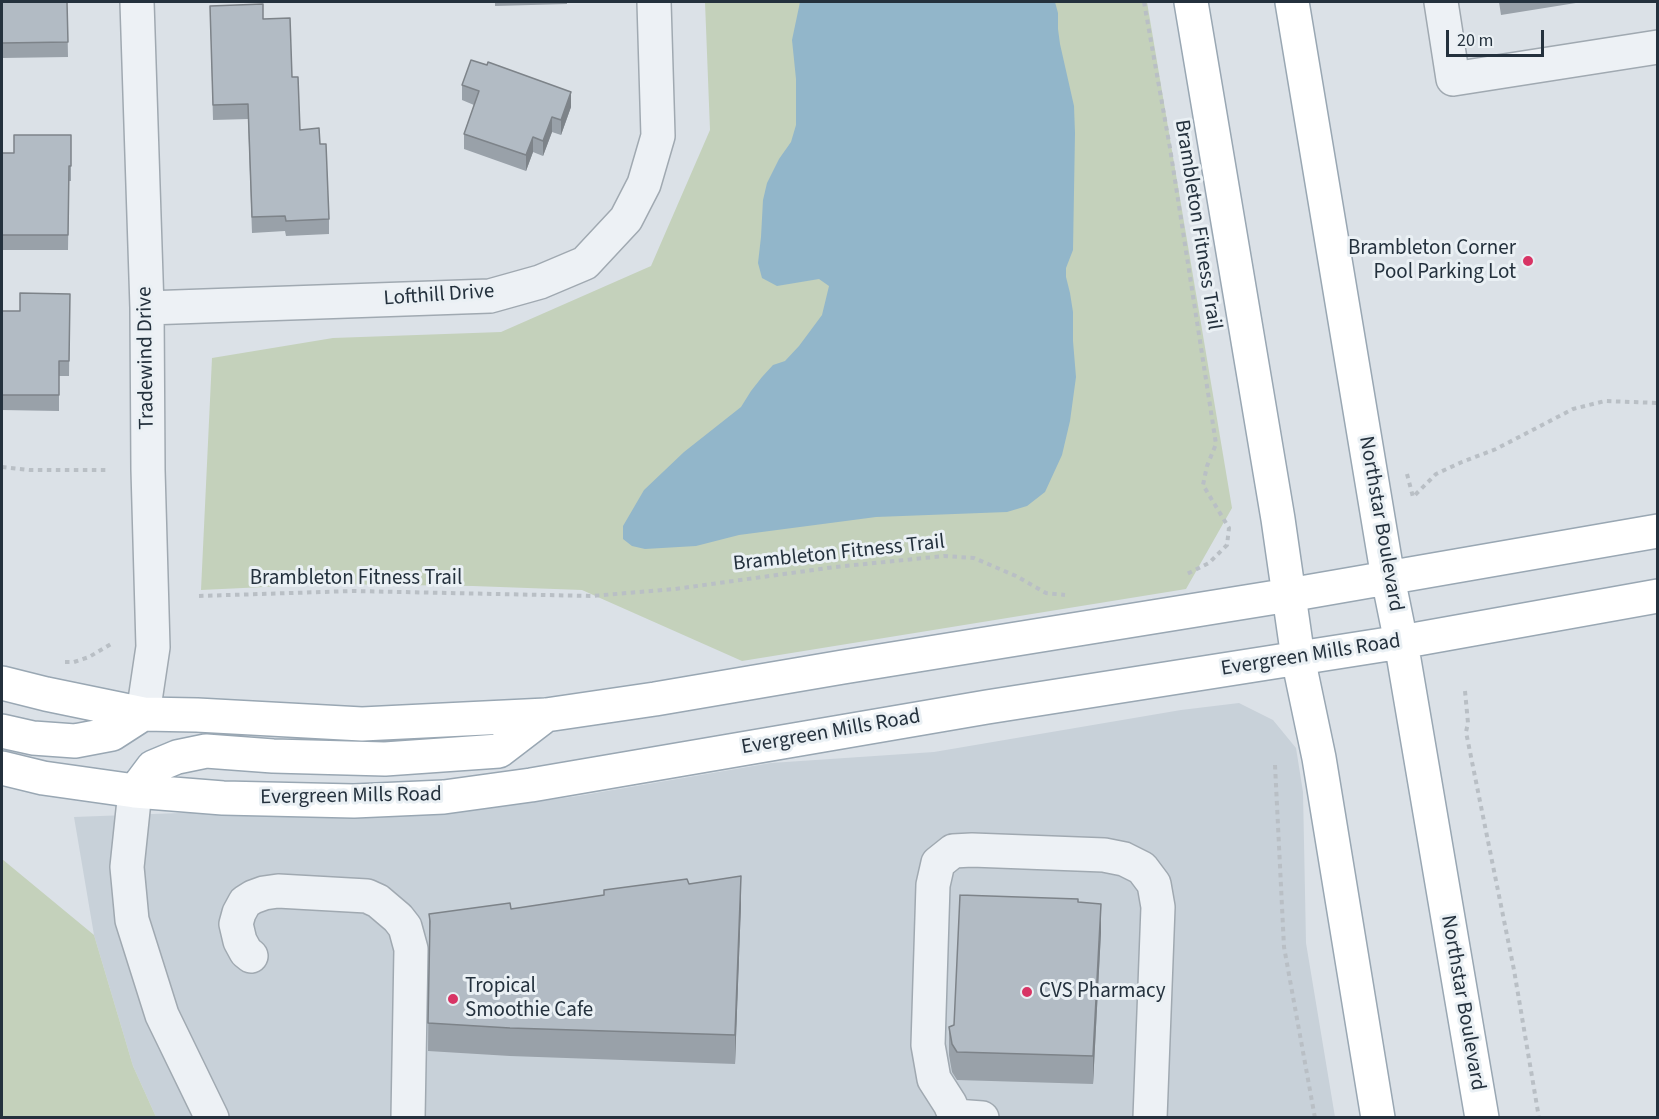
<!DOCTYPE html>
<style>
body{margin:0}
#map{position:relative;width:1659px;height:1119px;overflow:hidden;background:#dbe1e7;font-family:"Source Sans 3",sans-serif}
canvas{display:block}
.frame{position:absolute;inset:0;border:3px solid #24313d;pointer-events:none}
.scale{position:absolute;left:1446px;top:30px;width:98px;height:27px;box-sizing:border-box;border:3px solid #24313d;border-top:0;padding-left:8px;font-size:18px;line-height:21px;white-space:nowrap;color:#24313d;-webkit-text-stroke:4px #eaf0f4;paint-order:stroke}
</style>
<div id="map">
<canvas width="1659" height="1119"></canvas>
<div class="frame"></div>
<div class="scale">20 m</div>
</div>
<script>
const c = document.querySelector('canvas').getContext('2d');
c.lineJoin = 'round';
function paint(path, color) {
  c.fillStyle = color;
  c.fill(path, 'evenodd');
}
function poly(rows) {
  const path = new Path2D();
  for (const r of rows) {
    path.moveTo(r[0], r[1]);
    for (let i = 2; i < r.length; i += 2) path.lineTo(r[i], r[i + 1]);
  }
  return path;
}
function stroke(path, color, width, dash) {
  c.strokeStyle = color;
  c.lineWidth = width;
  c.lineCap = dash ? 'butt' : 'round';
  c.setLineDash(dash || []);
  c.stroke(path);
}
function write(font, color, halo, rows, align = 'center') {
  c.font = font + ' "Source Sans 3",sans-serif';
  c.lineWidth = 6;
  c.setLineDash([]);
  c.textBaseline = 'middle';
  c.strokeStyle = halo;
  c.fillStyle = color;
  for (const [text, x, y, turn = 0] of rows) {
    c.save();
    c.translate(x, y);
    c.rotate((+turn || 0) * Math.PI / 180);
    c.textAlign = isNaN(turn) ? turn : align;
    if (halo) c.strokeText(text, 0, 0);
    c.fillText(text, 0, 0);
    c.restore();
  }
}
paint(poly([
 [1239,703,1273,720,1296,748,1303,792,1306,943,1335,1117,156,1117,133,1066,94,935,74,817,206,812,350,818,481,809,578,796,771,763,934,752,1181,710]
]), '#c8d1d9');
paint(poly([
 [705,2,1147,2,1232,508,1186,589,742,661,582,590,473,586,327,584,201,590,212,358,333,338,501,332,651,266,710,130],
 [2,859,94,935,133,1066,156,1117,2,1117]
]), '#c4d1bb');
paint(poly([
 [800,2,1055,2,1058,13,1058,29,1060,44,1074,106,1075,133,1073,250,1066,268,1066,277,1070,293,1073,312,1073,341,1076,377,1070,421,1062,455,1045,492,1027,506,1007,512,876,517,739,535,696,546,645,549,632,546,623,539,623,526,644,490,684,452,741,407,751,391,762,377,773,365,785,361,799,346,822,315,829,286,819,279,777,286,762,278,758,263,761,237,763,200,767,183,779,159,791,142,796,125,796,79,792,40]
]), '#92b6ca');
const minor = poly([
 [137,2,147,308,148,470,153,647,143,714],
 [1441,2,1453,79,1658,47],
 [147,308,490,296,540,282,585,263,626,219,644,184,658,136,654,2],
 [135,791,127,867,132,920,162,1015,212,1118],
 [251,956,246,952,240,941,236,924,239,913,245,902,253,897,264,893,278,891,367,896,378,901,398,918,405,927,411,949,408,1118],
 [955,1116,982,1118],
 [956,1118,950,1104,934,1079,928,1045,933,885,938,863,953,851,972,850,1104,855,1124,859,1142,868,1154,884,1158,907,1150,1118]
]);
const major = poly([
 [1191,2,1278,519,1298,658,1319,758,1378,1118],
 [1292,2,1388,578,1401,642,1482,1118],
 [2,683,46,694,143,714,197,715,362,724,546,715,655,699,843,667,1289,595,1658,531],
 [2,731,33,738,75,741,112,734,143,714],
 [2,768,43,778,135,791,223,798,354,801,444,797,531,785,987,707,1401,642,1658,596],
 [135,791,153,767,177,757,206,751,273,756,385,759,499,751,546,715]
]);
stroke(minor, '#a0a9b1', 36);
stroke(major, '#99a7b3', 36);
stroke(poly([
 [1144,2,1170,148,1216,444,1207,466,1203,485,1229,528,1227,545,1209,563,1185,575],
 [2,467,30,470,106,470],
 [1407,474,1413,497,1436,474,1462,462,1496,449,1573,409,1605,401,1658,403],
 [199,596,353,591,592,596,675,589,835,567,944,556,974,558,1016,576,1046,593,1065,595],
 [65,662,74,662,89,657,111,644],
 [1465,691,1468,723,1466,732,1514,970,1539,1118],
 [1275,765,1284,947,1315,1118]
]), '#b9bfc5', 4, [4.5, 4.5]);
stroke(minor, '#edf1f5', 33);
stroke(major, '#fff', 33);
paint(poly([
 [2,2,67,2,68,57,2,58],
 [495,2,567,2,567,4,495,6],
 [1499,2,1582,2,1501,15],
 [210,6,263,19,292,77,300,130,320,144,329,219,329,234,286,236,285,231,252,233,248,119,213,120],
 [487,65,571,107,561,135,552,132,543,156,533,152,526,171,464,149,464,134,474,105,462,100,462,85],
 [71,135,71,181,69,181,68,250,2,250,2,153,14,153],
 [70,294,69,376,59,376,59,411,2,410,2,311,20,311],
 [689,884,741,904,735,1064,510,1056,428,1051,429,947,429,914,511,909],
 [1078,902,1101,932,1093,1084,957,1080,952,1072,949,1055,949,1027,954,1025]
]), '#99a1a9');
paint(poly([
 [571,92,571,107,561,135,561,120],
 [552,117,552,132,543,156,543,141],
 [533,137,533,152,526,171,526,155],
 [741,876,741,904,735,1064,735,1035],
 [1101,904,1101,932,1093,1084,1093,1056]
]), '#7d8389');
const building = poly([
 [2,2,67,2,68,42,2,43,2,2],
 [263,4,263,19,290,18,292,77,298,77,300,130,319,128,320,144,326,144,329,219,286,221,285,216,252,217,248,104,213,105,210,6,263,4],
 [471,60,487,65,488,62,571,92,561,120,552,117,543,141,533,137,526,155,464,134,479,91,462,85,471,60],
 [14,135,71,135,71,166,69,166,68,235,2,235,2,153,14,153,14,135],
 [20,293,70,294,69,361,59,361,59,395,2,395,2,311,20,311,20,293],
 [741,876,735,1035,510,1028,428,1023,430,921,429,914,510,903,511,909,604,895,604,890,687,879,689,884,741,876],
 [960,895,1078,899,1078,902,1101,904,1093,1056,957,1052,952,1044,949,1027,954,1025,960,895]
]);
paint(building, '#b2bbc4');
stroke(building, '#7d8389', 1.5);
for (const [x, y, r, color] of [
 [1528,261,6,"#d83465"],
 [1027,992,6,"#d83465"],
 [453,999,6,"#d83465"]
]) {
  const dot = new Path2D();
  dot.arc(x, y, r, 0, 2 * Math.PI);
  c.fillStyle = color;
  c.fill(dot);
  stroke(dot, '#eaf0f4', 2);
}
write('21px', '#24313d', '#eaf0f4', [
 ["Brambleton Fitness Trail",1197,225,81],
 ["Lofthill Drive",439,296,-4],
 ["Tradewind Drive",147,358,-91],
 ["Northstar Boulevard",1380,524,80],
 ["Brambleton Fitness Trail",839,554,-6],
 ["Brambleton Fitness Trail",356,579],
 ["Evergreen Mills Road",1311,656,-9],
 ["Evergreen Mills Road",831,733,-10],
 ["Evergreen Mills Road",351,797,-1],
 ["Northstar Boulevard",1462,1003,80]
]);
write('21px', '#24313d', '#eaf0f4', [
 ["Brambleton Corner",1516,249,"right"],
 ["Pool Parking Lot",1516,273,"right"],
 ["Tropical",465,987],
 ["Smoothie Cafe",465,1011],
 ["CVS Pharmacy",1039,992]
], 'left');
</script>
